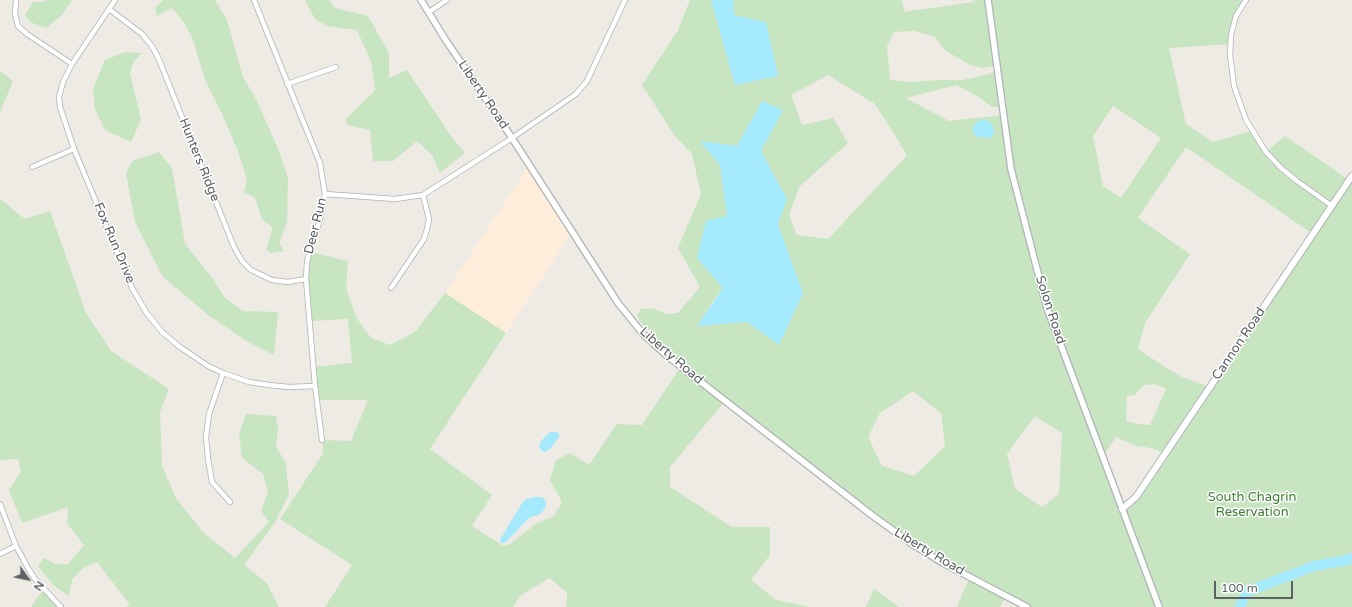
<!DOCTYPE html>
<style>
body{margin:0}
#map{position:relative;width:1352px;height:607px;overflow:hidden;background:#eeeae4;font-family:"Varela Round",sans-serif}
canvas{display:block}
.north{position:absolute;left:8px;top:559px;width:40px;height:40px;-webkit-text-stroke:3px #fff;paint-order:stroke;rotate:123deg;font-size:11px;font-weight:700;line-height:16px;text-align:center;color:#5c6164}
.north::after{content:'';display:block;margin:auto;width:14px;height:18px;background:#5c6164;clip-path:polygon(50% 0,100% 100%,50% 72%,0 100%)}
.scale{position:absolute;left:1214px;top:581px;width:79px;height:18px;box-sizing:border-box;border:2px solid #5c6164;border-top:0;padding-left:5px;font-size:12px;line-height:14px;white-space:nowrap;color:#5c6164;-webkit-text-stroke:3px #fff;paint-order:stroke}
</style>
<div id="map">
<canvas width="1352" height="607"></canvas>
<div class="north">N</div>
<div class="scale">100 m</div>
</div>
<script>
const c = document.querySelector('canvas').getContext('2d');
c.lineJoin = 'round';
function paint(path, color) {
  c.fillStyle = color;
  c.fill(path, 'evenodd');
}
function poly(rows) {
  const path = new Path2D();
  for (const r of rows) {
    path.moveTo(r[0], r[1]);
    for (let i = 2; i < r.length; i += 2) path.lineTo(r[i], r[i + 1]);
  }
  return path;
}
function stroke(path, color, width, dash) {
  c.strokeStyle = color;
  c.lineWidth = width;
  c.lineCap = dash ? 'butt' : 'round';
  c.setLineDash(dash || []);
  c.stroke(path);
}
function write(font, color, halo, rows, align = 'center') {
  c.font = font + ' "Varela Round",sans-serif';
  c.lineWidth = 3;
  c.setLineDash([]);
  c.textBaseline = 'middle';
  c.strokeStyle = halo;
  c.fillStyle = color;
  for (const [text, x, y, turn = 0] of rows) {
    c.save();
    c.translate(x, y);
    c.rotate((+turn || 0) * Math.PI / 180);
    c.textAlign = isNaN(turn) ? turn : align;
    if (halo) c.strokeText(text, 0, 0);
    c.fillText(text, 0, 0);
    c.restore();
  }
}
paint(poly([
 [529,165,572,232,506,333,445,293]
]), '#fdedda');
paint(poly([
 [45,0,72,0,62,15,46,28,30,22,25,15,33,2,44,2],
 [163,0,215,0,227,20,243,77,257,101,279,151,288,178,287,222,279,243,284,251,271,253,266,250,273,228,262,219,255,198,244,192,247,179,238,151,222,114,205,80,193,40,185,24,172,8,157,16,155,8],
 [305,0,330,0,335,8,368,16,389,53,389,78,407,70,451,136,465,153,440,173,432,155,417,141,393,161,373,161,370,130,348,125,345,120,375,90,371,62,357,30,328,26,315,19],
 [690,0,711,0,735,85,733,0,902,0,904,12,973,2,975,0,1246,0,1236,16,1230,44,1169,48,1186,124,1213,142,1252,131,1266,152,1285,136,1349,180,1352,176,1352,607,1027,607,1006,596,1000,607,959,607,957,606,970,577,912,544,725,401,670,467,670,487,732,527,770,527,770,555,751,580,776,600,811,607,566,607,567,592,549,578,520,596,513,607,325,607,352,565,280,519,322,455,323,451,322,440,351,441,368,400,316,400,313,367,352,363,348,319,310,321,306,279,309,252,348,261,346,288,356,317,371,338,390,345,415,332,445,293,506,333,430,449,492,495,472,526,503,546,510,544,537,523,554,516,562,502,550,480,556,460,570,453,589,465,617,424,642,425,681,366,653,344,658,338,640,322,637,315,641,309,652,308,667,314,678,313,700,287,678,248,701,194,692,154,675,136,642,85,678,30],
 [914,31,934,36,946,51,970,65,982,68,997,65,998,72,963,80,939,80,908,82,890,80,887,46,894,32],
 [828,75,875,104,907,155,828,239,797,235,789,215,799,187,848,143,833,118,802,125,791,95],
 [957,85,977,96,992,107,1003,107,1004,115,949,121,906,98],
 [762,101,761,151,787,199,778,224,803,293,747,322,698,326,714,299,723,288,727,216,720,165,701,141,737,146],
 [1113,106,1161,138,1121,198,1103,186,1093,136],
 [1186,147,1313,234,1136,497,1122,509,1102,457,1116,437,1136,446,1151,448,1162,452,1207,386,1182,377,1168,369,1138,349,1145,323,1190,254,1138,218],
 [1156,384,1166,389,1150,425,1138,424,1126,421,1127,396,1135,395,1144,385],
 [913,391,941,413,945,446,914,476,882,466,868,437,880,413],
 [1035,416,1062,433,1059,494,1042,507,1015,489,1007,454],
 [125,52,142,53,134,61,130,72,141,120,131,142,105,130,95,109,93,89,105,60],
 [0,71,13,81,0,112],
 [159,152,172,168,185,244,213,279,225,298,243,311,278,312,274,355,248,342,208,315,163,277,135,222,126,173,132,161],
 [0,199,25,219,50,211,86,313,111,351,169,389,160,412,162,466,177,500,204,533,235,558,269,522,261,511,268,491,263,474,242,458,239,434,246,414,276,416,278,429,276,446,286,464,289,495,275,522,244,565,267,583,279,607,127,607,130,605,97,562,82,569,72,580,69,596,53,585,38,566,44,558,56,564,68,564,84,545,67,523,68,507,22,523,9,490,21,471,18,459,0,460],
 [44,588,61,607,31,607],
 [874,589,899,607,866,607]
]), '#c8e5c1');
paint(poly([
 [711,0,733,0,734,15,766,22,778,76,735,85],
 [762,101,783,110,761,151,787,199,778,224,803,293,779,345,747,322,697,326,723,288,697,258,706,221,727,216,720,165,700,141,737,146],
 [984,119,991,123,995,132,990,138,978,137,973,133,973,127,978,121],
 [550,432,555,432,559,433,559,437,550,449,545,452,542,451,539,446,542,440],
 [535,497,542,497,546,501,546,506,541,514,530,517,505,543,501,543,500,542,500,540,522,503,527,499]
]), '#a5e9fd');
stroke(poly([
 [1240,607,1246,592,1314,566,1343,561,1352,558]
]), '#a5e9fd', 10);
const minor = poly([
 [16,0,15,14,18,26,27,34,72,64],
 [115,0,72,64,63,82,59,97,60,107,74,149,132,288,146,312,162,332,180,347,208,366,223,373,249,382,269,385,289,387,315,386],
 [254,0,320,163,325,194,322,210,319,223,311,245,307,262,306,279,315,386,322,440],
 [1246,0,1236,16,1231,35,1230,55,1234,86,1246,120,1266,152,1281,168,1297,181,1332,206],
 [109,9,142,34,151,45,158,57,234,247,242,261,251,270,272,280,288,282,306,279],
 [429,12,447,0],
 [287,84,336,67],
 [32,167,74,149],
 [325,194,395,199,423,195,512,138,576,94,581,88,587,81,625,0],
 [391,288,424,239,427,229,429,219,423,195],
 [223,373,209,414,206,437,208,459,212,482,230,502],
 [0,504,16,546,28,568,35,579,61,607],
 [0,554,16,546]
]);
const tertiary = poly([
 [421,0,445,39,512,138,618,303,644,335,665,354,873,516,912,544,943,563,1027,607],
 [988,0,1011,169,1047,308,1159,607]
]);
const secondary = poly([
 [1122,509,1136,497,1352,176]
]);
stroke(minor, '#afb3b6', 6);
stroke(tertiary, '#afb3b6', 8);
stroke(secondary, '#b0b5b8', 8);
stroke(minor, '#fff', 4.5);
stroke(tertiary, '#fff', 5.5);
stroke(secondary, '#fff', 6);
write('13px', '#5c6164', '#fff', [
 ["Liberty Road",483,95,56],
 ["Hunters Ridge",199,160,68],
 ["Deer Run",316,226,-76],
 ["Fox Run Drive",114,243,67],
 ["Solon Road",1050,310,72],
 ["Cannon Road",1239,344,-56],
 ["Liberty Road",671,356,41],
 ["Liberty Road",929,552,31]
]);
write('13px', '#428136', '#fff', [
 ["South Chagrin",1252,498],
 ["Reservation",1252,513]
]);
</script>
